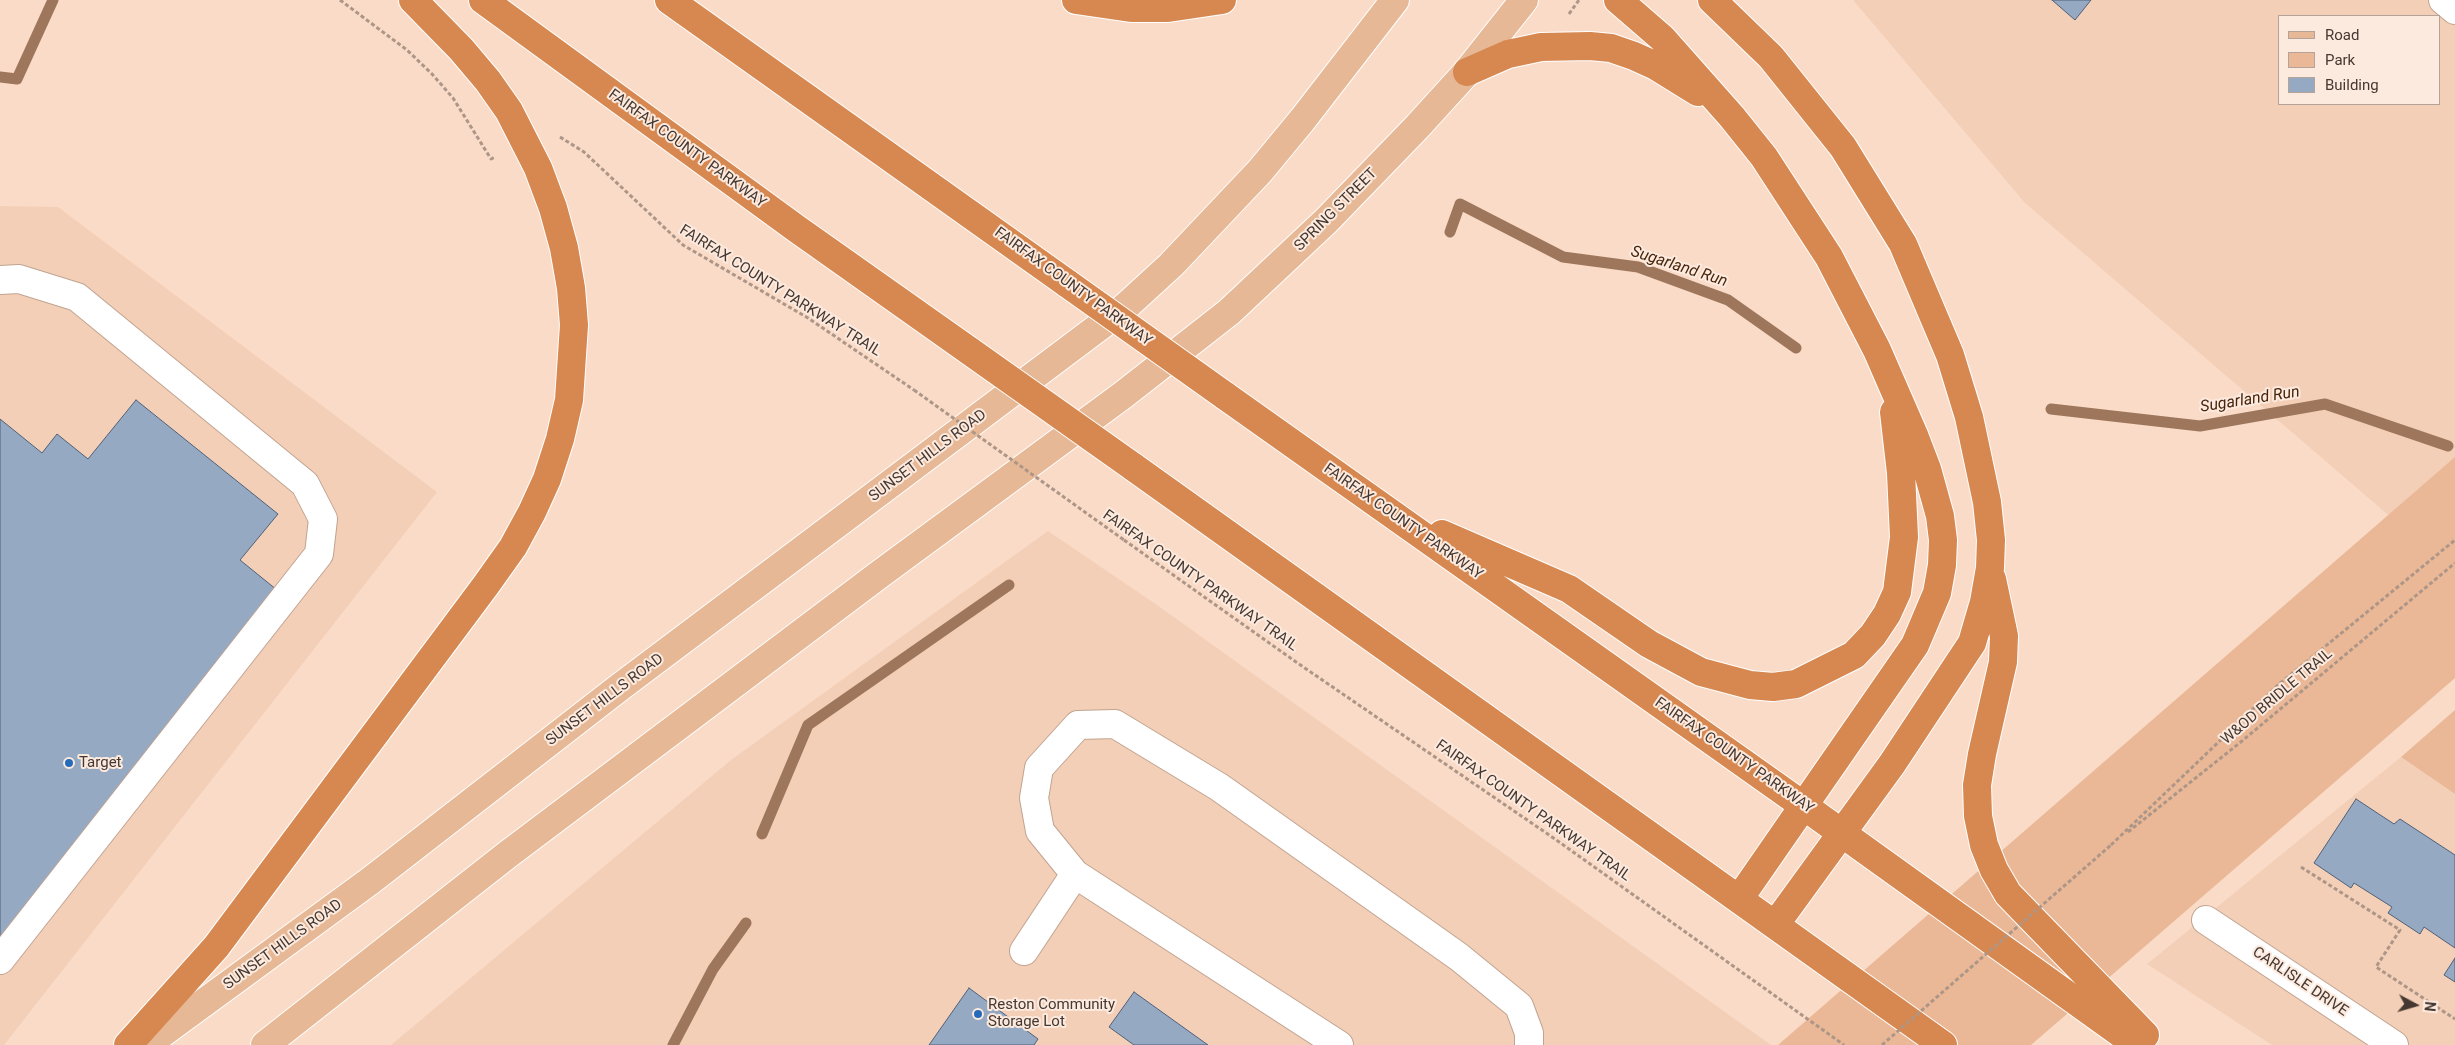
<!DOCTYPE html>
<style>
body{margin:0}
#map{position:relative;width:2455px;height:1045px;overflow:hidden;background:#f9dbc7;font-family:Roboto,sans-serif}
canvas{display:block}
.legend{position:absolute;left:2278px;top:15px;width:162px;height:90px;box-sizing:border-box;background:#fdeadf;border:1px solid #b3a399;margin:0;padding:6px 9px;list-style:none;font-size:15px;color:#443830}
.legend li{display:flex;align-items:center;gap:10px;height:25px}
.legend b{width:25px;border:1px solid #b3a399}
.north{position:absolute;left:2390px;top:980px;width:50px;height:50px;-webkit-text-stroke:4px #fdeadf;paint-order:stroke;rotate:96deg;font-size:14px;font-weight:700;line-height:20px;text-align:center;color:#443830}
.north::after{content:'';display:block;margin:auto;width:18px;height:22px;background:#443830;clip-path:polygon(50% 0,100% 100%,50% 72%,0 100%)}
</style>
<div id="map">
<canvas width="2455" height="1045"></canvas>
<ul class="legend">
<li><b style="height:6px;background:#e6b896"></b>Road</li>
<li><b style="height:14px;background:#eab896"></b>Park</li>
<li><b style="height:14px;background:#96a9c2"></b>Building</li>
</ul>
<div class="north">N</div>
</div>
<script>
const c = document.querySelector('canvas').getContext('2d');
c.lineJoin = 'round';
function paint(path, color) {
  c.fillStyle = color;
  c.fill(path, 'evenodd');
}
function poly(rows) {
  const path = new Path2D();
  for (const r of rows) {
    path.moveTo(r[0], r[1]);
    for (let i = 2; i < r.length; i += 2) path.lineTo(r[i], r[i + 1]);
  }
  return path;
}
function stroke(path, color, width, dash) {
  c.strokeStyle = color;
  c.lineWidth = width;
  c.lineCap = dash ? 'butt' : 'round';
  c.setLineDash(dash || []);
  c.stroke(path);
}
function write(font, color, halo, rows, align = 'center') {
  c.font = font + ' Roboto,sans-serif';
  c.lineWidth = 4;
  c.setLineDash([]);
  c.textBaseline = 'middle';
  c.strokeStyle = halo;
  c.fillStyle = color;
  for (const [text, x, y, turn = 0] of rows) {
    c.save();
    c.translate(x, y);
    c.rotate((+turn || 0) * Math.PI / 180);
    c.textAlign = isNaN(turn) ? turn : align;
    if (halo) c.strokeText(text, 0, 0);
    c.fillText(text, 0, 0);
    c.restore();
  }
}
paint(poly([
 [1853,0,2455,0,2455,465,2393,519,2025,203],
 [2279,16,2439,16,2439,104,2279,104],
 [0,206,58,207,437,492,4,1045,0,1045],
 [1048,531,1157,605,1771,1045,391,1045,731,760],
 [2401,757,2455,794,2455,1045,2272,1045,2147,964]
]), '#f4cfb7');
paint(poly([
 [2455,457,2455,678,2031,1045,1778,1045],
 [2455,710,2455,794,2401,757]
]), '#eab896');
stroke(poly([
 [0,77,17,79,53,0],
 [1450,232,1460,204,1563,257,1638,267,1728,300,1796,348],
 [2051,409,2200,426,2325,404,2448,446],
 [762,834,808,725,1009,585],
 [673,1045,713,969,746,923]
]), '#9e765c', 11);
const building = poly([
 [2052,0,2091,0,2075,20,2052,0],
 [136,400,278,514,240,560,277,590,0,937,0,419,42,453,57,434,88,459,136,400],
 [2356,799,2394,824,2400,819,2455,855,2455,948,2424,927,2420,934,2388,913,2392,907,2354,883,2351,888,2314,863,2356,799],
 [2455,958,2455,982,2444,975,2455,958],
 [969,988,1038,1039,1034,1045,929,1045,969,988],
 [1134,992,1208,1045,1134,1045,1109,1027,1134,992]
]);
paint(building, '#96a9c2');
stroke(building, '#4f6178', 1);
const minor = poly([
 [2443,0,2455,10],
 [0,280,19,279,77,297,305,484,323,519,319,554,0,960],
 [2206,920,2394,1045],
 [1024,951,1075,874],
 [1339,1045,1075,874,1040,831,1034,798,1039,768,1078,725,1115,724,1219,787,1459,957,1519,1006,1529,1033,1529,1045]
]);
const major = poly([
 [146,1045,370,881,620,687,1124,308,1171,265,1260,171,1303,119,1395,0],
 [265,1045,507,855,880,574,1123,395,1229,312,1326,221,1417,127,1467,72,1524,0]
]);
const highway = poly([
 [483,0,797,229,971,352],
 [669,0,1068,284],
 [1076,0,1131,8,1168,8,1222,0],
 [1618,0,1662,38,1732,117,1764,157,1829,257,1877,350,1914,435,1927,469,1940,516,1943,540,1942,565,1937,593,1915,645,1739,899],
 [1712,0,1771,57,1843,147,1903,244,1950,355,1969,417,1987,502,1991,540,1990,568,1984,602,1972,643,1892,764,1775,925],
 [1467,72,1508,54,1541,47,1590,46,1611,48,1634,56,1656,66,1698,92],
 [1224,395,1804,806,2137,1045],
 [1132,466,1943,1045],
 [1442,534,1569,589,1649,644,1701,672,1750,685,1773,687,1796,684,1854,655,1873,635,1887,614,1897,592,1904,537,1901,473,1894,412],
 [1992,579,2004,636,2003,662,1982,754,1977,785,1978,816,1984,845,1994,870,2008,894,2145,1035],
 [128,1045,216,947,486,585,513,547,532,512,547,479,560,439,569,400,574,325,571,288,564,248,553,208,538,168,509,111,488,81,461,49,413,0]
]);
stroke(minor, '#c0a491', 30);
stroke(major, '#fff', 30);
stroke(highway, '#fff', 30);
stroke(poly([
 [340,0,407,50,432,74,453,98,491,159,495,157],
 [1569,14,1579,0],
 [560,137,584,152,683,245,808,318,914,390],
 [1124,540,1296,662,1555,839,1844,1045],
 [2128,832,2242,741,2455,563],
 [2111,845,2278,685,2455,540],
 [2301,867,2400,930,2376,967,2455,1019]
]), '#ad9687', 3, [4, 2.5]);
stroke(minor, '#fff', 28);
stroke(major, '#e6b896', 28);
stroke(highway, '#d68850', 28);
const highwayBridge = poly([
 [1068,284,1224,395],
 [971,352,1132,466]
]);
stroke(highwayBridge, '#fff', 30, []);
stroke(poly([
 [914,390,1124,540],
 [1882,1045,2111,845]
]), '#ad9687', 3, [4, 2.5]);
stroke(highwayBridge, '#d68850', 28);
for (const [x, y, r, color] of [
 [69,763,5,"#256abb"],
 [978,1014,5,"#256abb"]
]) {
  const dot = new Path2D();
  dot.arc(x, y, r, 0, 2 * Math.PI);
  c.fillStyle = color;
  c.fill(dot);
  stroke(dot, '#fdeadf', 2);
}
write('15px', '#443830', '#fdeadf', [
 ["FAIRFAX COUNTY PARKWAY",687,149,36],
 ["SPRING STREET",1336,210,-45],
 ["FAIRFAX COUNTY PARKWAY",1073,287,36],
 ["FAIRFAX COUNTY PARKWAY TRAIL",780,291,32],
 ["SUNSET HILLS ROAD",928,456,-37],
 ["FAIRFAX COUNTY PARKWAY",1403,522,35],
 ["FAIRFAX COUNTY PARKWAY TRAIL",1200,581,35],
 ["W&OD BRIDLE TRAIL",2277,697,-40],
 ["SUNSET HILLS ROAD",605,700,-37],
 ["FAIRFAX COUNTY PARKWAY",1734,756,35],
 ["FAIRFAX COUNTY PARKWAY TRAIL",1533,811,35],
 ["SUNSET HILLS ROAD",283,945,-36],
 ["CARLISLE DRIVE",2300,982,34]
]);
write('15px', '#443830', '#fdeadf', [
 ["Target",79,763],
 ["Reston Community",988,1005],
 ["Storage Lot",988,1022]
], 'left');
write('italic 16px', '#48250a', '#fdeadf', [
 ["Sugarland Run",1679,267,18],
 ["Sugarland Run",2250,400,-9]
]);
</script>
